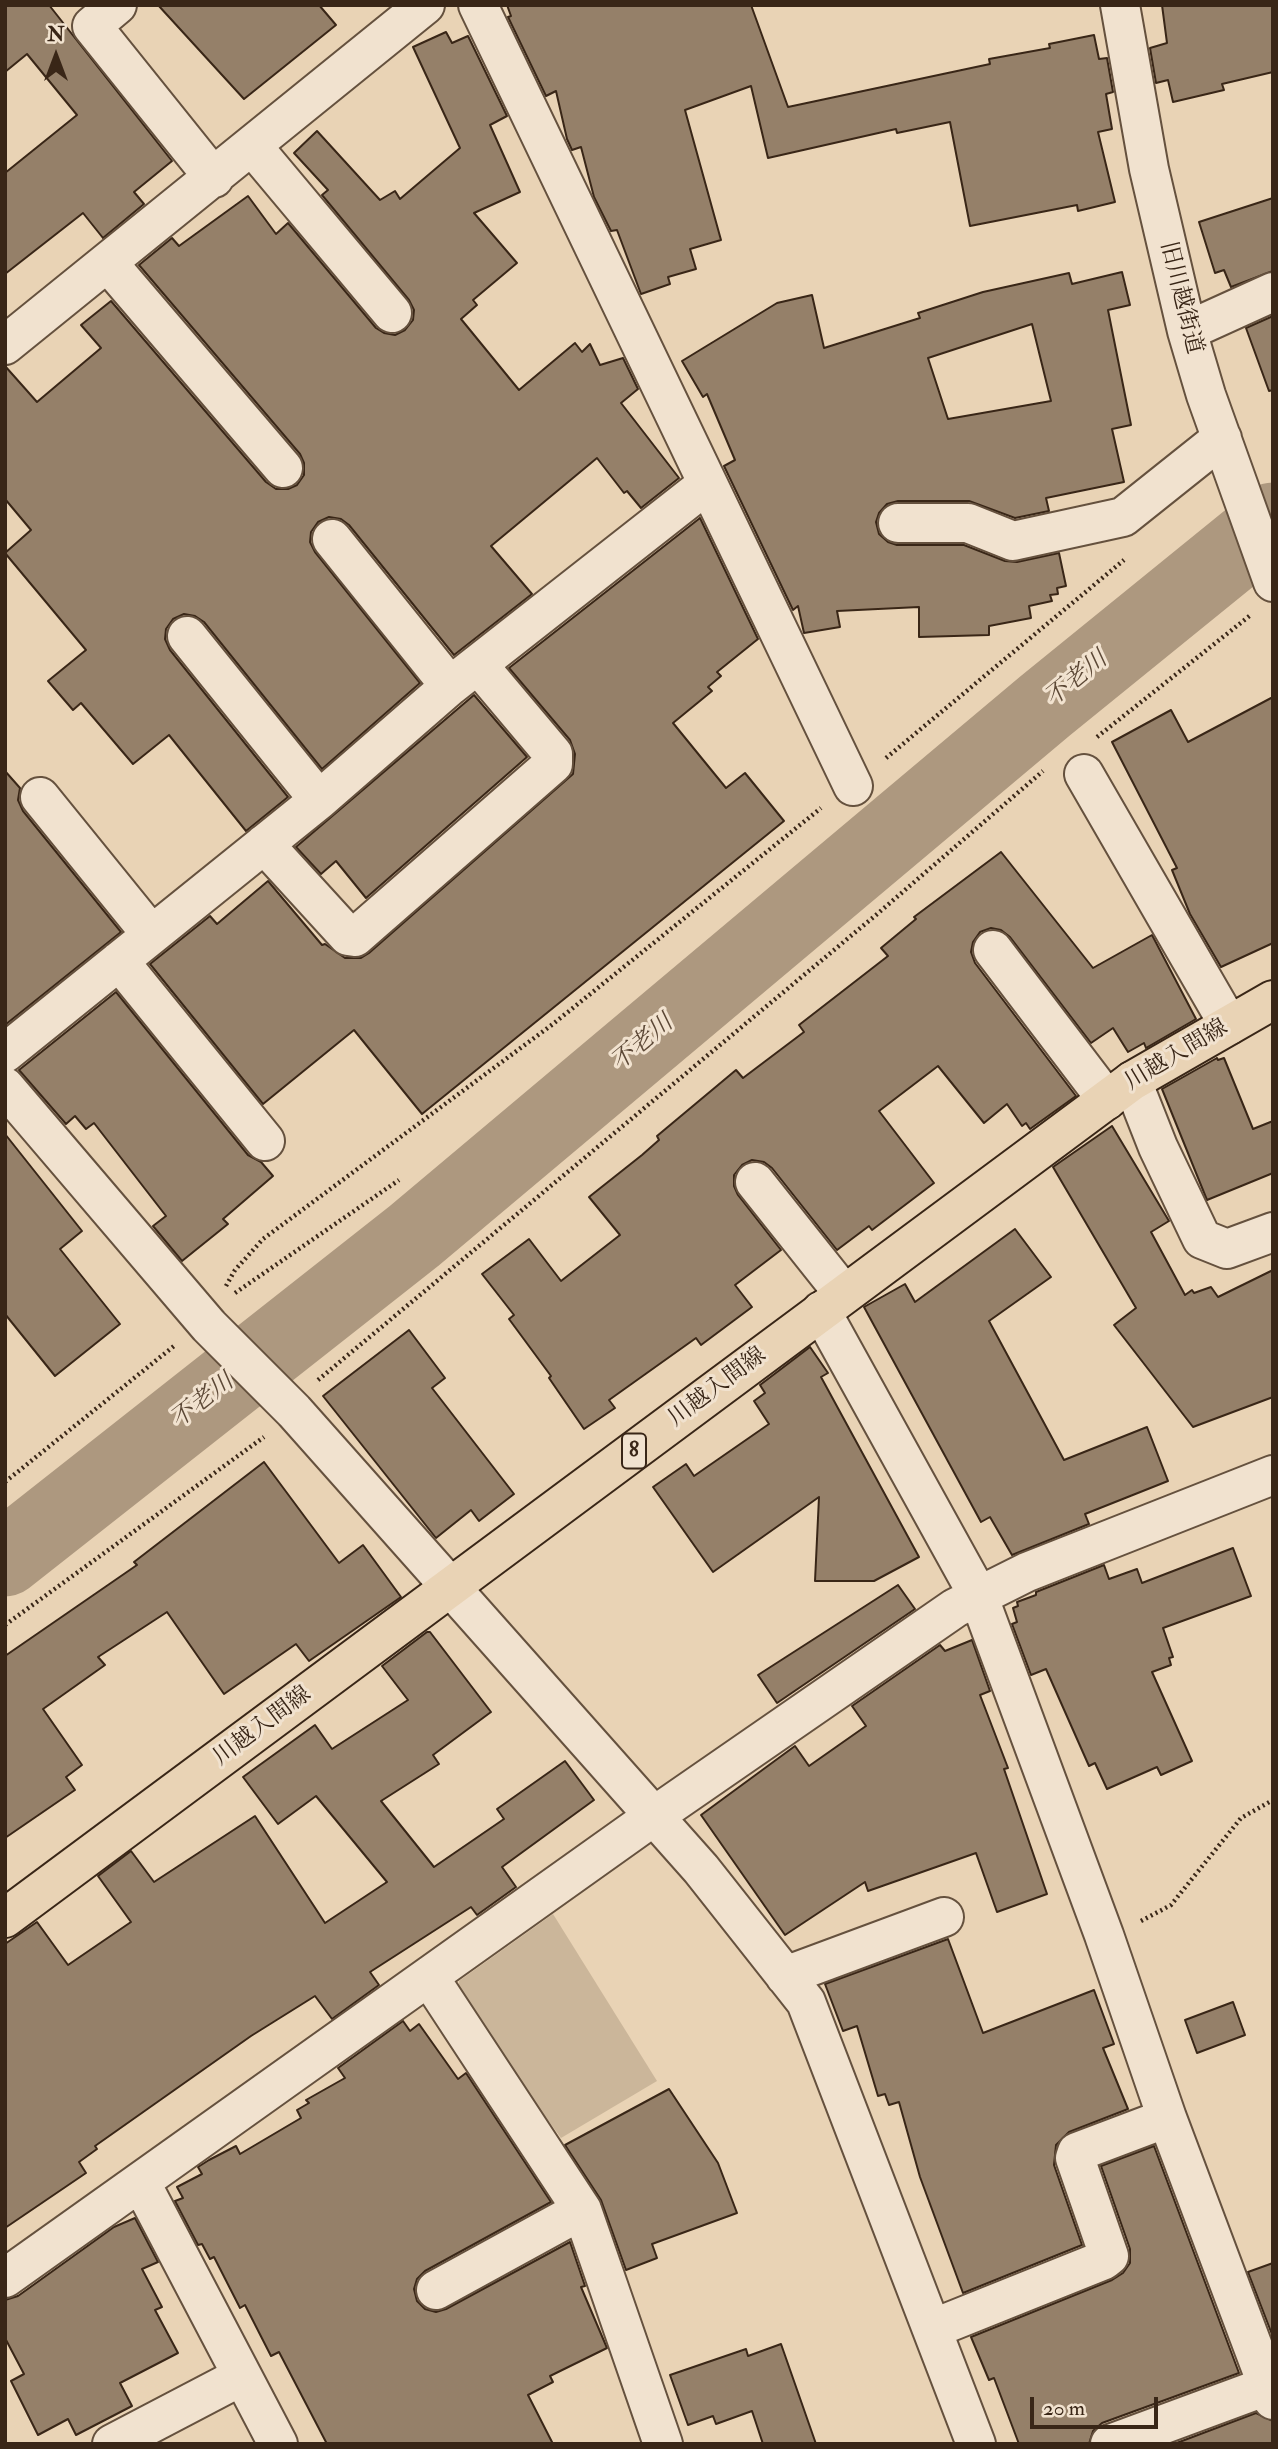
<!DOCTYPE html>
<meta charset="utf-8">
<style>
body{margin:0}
#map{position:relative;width:1278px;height:2449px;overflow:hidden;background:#e9d3b5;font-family:"IM FELL Double Pica",serif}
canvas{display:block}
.frame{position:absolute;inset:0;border:7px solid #392617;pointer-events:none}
.north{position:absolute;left:21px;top:21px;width:70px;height:70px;-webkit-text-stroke:5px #f1e2cf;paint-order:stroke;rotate:0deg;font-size:19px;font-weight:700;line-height:28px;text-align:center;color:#392617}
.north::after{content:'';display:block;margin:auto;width:24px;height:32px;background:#392617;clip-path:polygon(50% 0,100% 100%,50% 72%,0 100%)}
.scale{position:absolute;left:1030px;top:2397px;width:128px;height:32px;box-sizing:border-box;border:4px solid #392617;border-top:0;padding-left:9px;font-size:21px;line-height:24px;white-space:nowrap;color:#392617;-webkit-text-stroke:5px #f1e2cf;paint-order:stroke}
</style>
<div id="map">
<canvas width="1278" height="2449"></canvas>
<div class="frame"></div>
<div class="north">N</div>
<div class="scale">20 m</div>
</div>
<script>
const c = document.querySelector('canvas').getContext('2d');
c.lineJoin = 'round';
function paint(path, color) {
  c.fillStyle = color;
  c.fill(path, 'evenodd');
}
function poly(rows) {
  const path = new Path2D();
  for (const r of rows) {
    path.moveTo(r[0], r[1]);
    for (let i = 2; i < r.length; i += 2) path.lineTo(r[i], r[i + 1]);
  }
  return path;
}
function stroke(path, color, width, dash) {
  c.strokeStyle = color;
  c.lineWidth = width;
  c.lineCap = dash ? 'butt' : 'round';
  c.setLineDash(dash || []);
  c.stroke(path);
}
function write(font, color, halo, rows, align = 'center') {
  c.font = font + ' "IM FELL Double Pica","Noto Serif JP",serif';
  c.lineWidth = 6;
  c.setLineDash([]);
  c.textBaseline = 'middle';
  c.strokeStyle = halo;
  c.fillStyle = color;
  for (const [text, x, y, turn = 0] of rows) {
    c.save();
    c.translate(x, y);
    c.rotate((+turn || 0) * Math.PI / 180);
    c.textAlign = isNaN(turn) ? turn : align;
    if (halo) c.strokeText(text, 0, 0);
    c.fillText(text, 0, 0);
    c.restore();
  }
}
paint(poly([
 [553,1914,657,2081,561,2138,458,1997,459,1981]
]), '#cbb69a');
stroke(poly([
 [5,1558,414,1236,1045,706,1273,521]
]), '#ad987f', 77);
const building = poly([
 [5,5,49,5,172,161,134,192,144,204,103,238,83,213,5,274,5,173,77,115,27,54,5,72,5,5],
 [158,5,319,5,336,25,244,99,158,5],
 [507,5,751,5,788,107,990,64,989,59,1050,48,1049,44,1094,35,1099,59,1107,58,1113,92,1106,94,1112,129,1098,132,1115,202,1078,211,1077,205,970,226,950,122,897,133,896,129,768,158,751,86,685,110,721,240,690,249,696,269,668,277,670,284,641,294,617,230,611,231,594,197,581,147,572,150,567,139,556,91,546,96,508,17,511,16,507,5],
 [1162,5,1273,5,1273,72,1222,84,1224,90,1173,102,1168,80,1156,83,1150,48,1167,43,1162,5],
 [446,32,452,43,468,36,507,116,490,125,520,192,474,213,517,263,473,300,477,305,461,319,519,390,575,343,582,352,590,344,600,365,623,358,638,389,621,403,679,478,641,508,627,491,624,493,597,458,491,546,532,594,454,655,349,525,341,519,329,517,318,522,311,532,310,542,315,552,420,683,322,769,204,622,195,616,184,614,173,619,166,629,165,639,170,650,288,797,246,831,169,735,133,764,81,703,73,710,48,681,86,650,5,553,31,530,5,499,5,366,37,402,101,348,81,325,111,301,266,482,276,489,288,489,297,485,304,475,304,463,300,454,139,265,172,238,179,246,248,196,276,234,288,223,376,328,384,333,395,335,405,330,413,320,414,310,409,300,322,195,328,190,294,153,317,131,380,200,395,191,400,199,460,148,413,47,446,32],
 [1273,198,1273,271,1231,287,1224,270,1215,273,1199,222,1273,198],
 [1122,272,1130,305,1108,310,1131,425,1112,429,1124,482,1046,498,1049,511,1015,518,969,501,898,501,887,504,879,513,876,522,879,534,888,542,897,545,964,545,1005,561,1017,562,1059,553,1066,586,1057,588,1058,594,1050,595,1052,601,1029,606,1031,618,989,626,989,635,919,637,919,607,837,611,840,627,804,633,798,606,793,610,724,466,735,460,707,394,703,397,682,361,777,303,812,295,824,348,920,318,918,313,983,292,1069,273,1072,284,1122,272],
 [1032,324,1051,401,948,419,928,358,1032,324],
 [1273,316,1273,390,1269,391,1246,328,1273,316],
 [700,518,758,639,717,672,721,676,708,687,712,691,673,723,726,788,745,773,784,821,422,1114,354,1030,263,1104,150,964,210,916,217,924,268,881,322,945,325,944,345,958,361,958,369,953,573,774,575,754,570,740,509,668,700,518],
 [474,695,527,757,366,898,336,861,321,874,296,847,474,695],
 [1273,697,1273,943,1221,967,1190,914,1172,870,1177,868,1112,742,1171,710,1188,742,1273,697],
 [5,771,20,788,18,800,23,811,121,932,5,1025,5,771],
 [1001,852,1093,968,1152,935,1196,1019,1146,1048,1144,1043,1128,1052,1113,1028,1091,1043,1010,937,1001,930,991,928,980,932,973,942,971,952,975,963,1076,1096,1030,1129,1026,1123,1022,1126,1007,1104,984,1123,938,1066,879,1111,934,1183,872,1230,869,1226,837,1250,772,1168,764,1162,752,1160,742,1165,734,1175,734,1186,738,1195,781,1250,735,1285,752,1307,701,1345,696,1338,609,1400,615,1408,584,1429,549,1378,551,1376,509,1319,514,1315,482,1274,529,1239,561,1281,620,1235,589,1197,642,1155,659,1140,657,1136,736,1070,743,1078,804,1032,799,1025,888,956,881,948,916,919,914,917,1001,852],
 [116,992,248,1155,261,1162,273,1176,223,1219,228,1224,182,1261,153,1226,166,1216,94,1123,86,1129,75,1116,66,1124,19,1070,116,992],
 [1217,1058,1218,1060,1224,1058,1253,1129,1273,1121,1273,1173,1207,1200,1162,1089,1217,1058],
 [1112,1126,1169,1221,1151,1232,1185,1295,1192,1290,1194,1293,1211,1287,1218,1297,1273,1270,1273,1397,1193,1427,1114,1325,1136,1308,1053,1167,1112,1126],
 [5,1134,82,1231,60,1249,120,1324,55,1376,5,1314,5,1134],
 [1015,1229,1051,1277,989,1321,1064,1460,1147,1427,1168,1481,1085,1514,1089,1524,1012,1555,990,1517,981,1522,864,1307,905,1284,915,1302,1015,1229],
 [409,1330,445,1378,432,1388,514,1494,479,1521,471,1510,436,1538,323,1396,409,1330],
 [810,1347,828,1373,821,1377,919,1557,874,1581,815,1581,819,1497,713,1572,653,1487,686,1464,694,1476,769,1424,754,1401,765,1393,760,1385,810,1347],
 [264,1462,339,1563,363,1545,401,1597,309,1661,296,1644,224,1694,167,1612,98,1657,105,1665,43,1709,82,1765,66,1777,75,1790,5,1838,5,1656,137,1565,134,1562,264,1462],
 [1233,1548,1251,1596,1163,1628,1173,1657,1169,1658,1171,1665,1152,1672,1192,1761,1161,1775,1157,1767,1107,1789,1095,1763,1089,1766,1046,1669,1031,1675,1012,1624,1017,1622,1013,1608,1018,1606,1017,1602,1036,1595,1036,1592,1104,1565,1109,1579,1137,1569,1142,1583,1233,1548],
 [898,1585,915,1609,777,1703,758,1675,898,1585],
 [427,1632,430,1632,491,1712,433,1755,439,1764,381,1801,434,1867,504,1819,497,1809,565,1761,594,1800,502,1867,516,1887,477,1915,471,1907,370,1972,379,1985,332,2019,315,1996,251,2036,95,2146,97,2149,79,2162,86,2173,5,2228,5,1944,37,1922,68,1965,131,1922,98,1876,131,1851,154,1882,255,1816,325,1923,387,1882,316,1796,278,1824,243,1777,315,1725,332,1749,408,1700,382,1666,427,1632],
 [972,1640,990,1691,980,1695,1008,1768,1004,1769,1047,1894,997,1912,976,1853,868,1891,865,1882,785,1935,701,1815,795,1746,809,1766,866,1726,852,1706,940,1645,945,1651,972,1640],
 [948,1939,983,2033,1094,1990,1114,2044,1103,2048,1128,2109,1069,2132,1056,2145,1054,2165,1082,2245,963,2293,920,2177,899,2102,889,2105,885,2094,878,2096,857,2026,843,2031,825,1984,948,1939],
 [1233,2002,1245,2035,1197,2053,1185,2020,1233,2002],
 [403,2021,410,2031,419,2024,458,2079,466,2073,551,2202,425,2271,417,2279,414,2289,417,2301,425,2309,436,2312,446,2309,570,2242,585,2286,581,2287,607,2348,550,2376,553,2382,528,2395,553,2444,327,2444,279,2352,271,2356,245,2305,240,2308,214,2257,210,2259,202,2244,198,2245,175,2201,183,2198,177,2187,202,2174,198,2167,209,2160,236,2146,240,2154,301,2118,297,2110,309,2103,306,2100,345,2078,338,2068,403,2021],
 [669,2089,718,2163,737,2213,652,2244,657,2258,626,2270,601,2200,565,2145,669,2089],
 [1154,2146,1239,2373,1102,2423,1093,2431,1089,2444,1019,2444,994,2378,989,2380,971,2337,1112,2280,1123,2273,1130,2263,1130,2249,1101,2166,1154,2146],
 [135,2218,158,2262,142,2269,162,2307,155,2310,178,2353,120,2383,132,2406,76,2435,68,2419,38,2435,11,2381,24,2374,5,2338,5,2300,18,2296,114,2227,135,2218],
 [1273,2263,1273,2337,1248,2272,1273,2263],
 [781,2344,816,2444,763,2444,752,2411,716,2424,713,2416,688,2425,670,2375,746,2349,748,2356,781,2344],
 [1256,2413,1273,2421,1273,2444,1174,2444,1256,2413]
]);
paint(building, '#958069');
stroke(building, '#392617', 2);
const minor = poly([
 [117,5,92,26,214,178],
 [478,5,853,786],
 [1120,5,1149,169,1187,331,1206,395,1273,582],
 [253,147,392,313],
 [108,263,283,468],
 [1187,331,1273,292],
 [5,345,425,5],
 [898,523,968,523,1013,541,1123,517,1222,438],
 [332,539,450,686],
 [187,636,319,800],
 [1084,774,1229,1025],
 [40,797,151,934],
 [264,844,348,936,355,937,553,764,553,754,479,666],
 [993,950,1107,1100],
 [119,961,265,1141],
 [5,1053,319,800,450,686,706,485],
 [1132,1081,1158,1147,1202,1239,1227,1249,1273,1232],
 [5,1087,209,1326,294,1411,701,1869,806,2002,976,2444],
 [755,1182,844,1294],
 [821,1311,978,1595,1104,1935,1167,2118,1273,2400],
 [785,1976,944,1917],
 [429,1977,582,2210,663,2444],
 [141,2183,278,2444],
 [5,2278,654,1816,955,1608,1027,1572,1273,1475],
 [436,2290,582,2210],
 [932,2329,1104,2260,1109,2256,1075,2158,1077,2152,1167,2118],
 [112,2444,242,2376],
 [1110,2444,1267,2386]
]);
const major = poly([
 [5,1918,1132,1081,1273,1000]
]);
stroke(minor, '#65513e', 42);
stroke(major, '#392617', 42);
stroke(poly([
 [1097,737,1252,614],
 [886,758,1124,560],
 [226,1286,235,1270,263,1239,553,1024,821,808],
 [235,1293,399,1180],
 [318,1380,876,915,1043,771],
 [5,1482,174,1346],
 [5,1625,264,1437],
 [1141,1921,1171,1905,1241,1818,1273,1800]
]), '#392617', 4.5, [2, 3.5]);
stroke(minor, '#f1e2cf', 38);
stroke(major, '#e9d3b5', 38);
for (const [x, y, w] of [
 [634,1451,24]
]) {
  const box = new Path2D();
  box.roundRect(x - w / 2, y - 17.5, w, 35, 5);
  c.fillStyle = '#f1e2cf';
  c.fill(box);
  stroke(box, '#392617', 2);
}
write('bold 21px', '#392617', null, [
 ["8",634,1451]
]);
write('23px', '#392617', '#f1e2cf', [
 ["旧川越街道",1180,298,76],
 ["川越入間線",1177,1056,-31],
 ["川越入間線",718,1388,-37],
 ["川越入間線",263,1727,-37]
]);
write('italic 24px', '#5c4836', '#f1e2cf', [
 ["不老川",1077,680,-39],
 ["不老川",643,1044,-40],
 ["不老川",203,1402,-38]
]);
</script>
